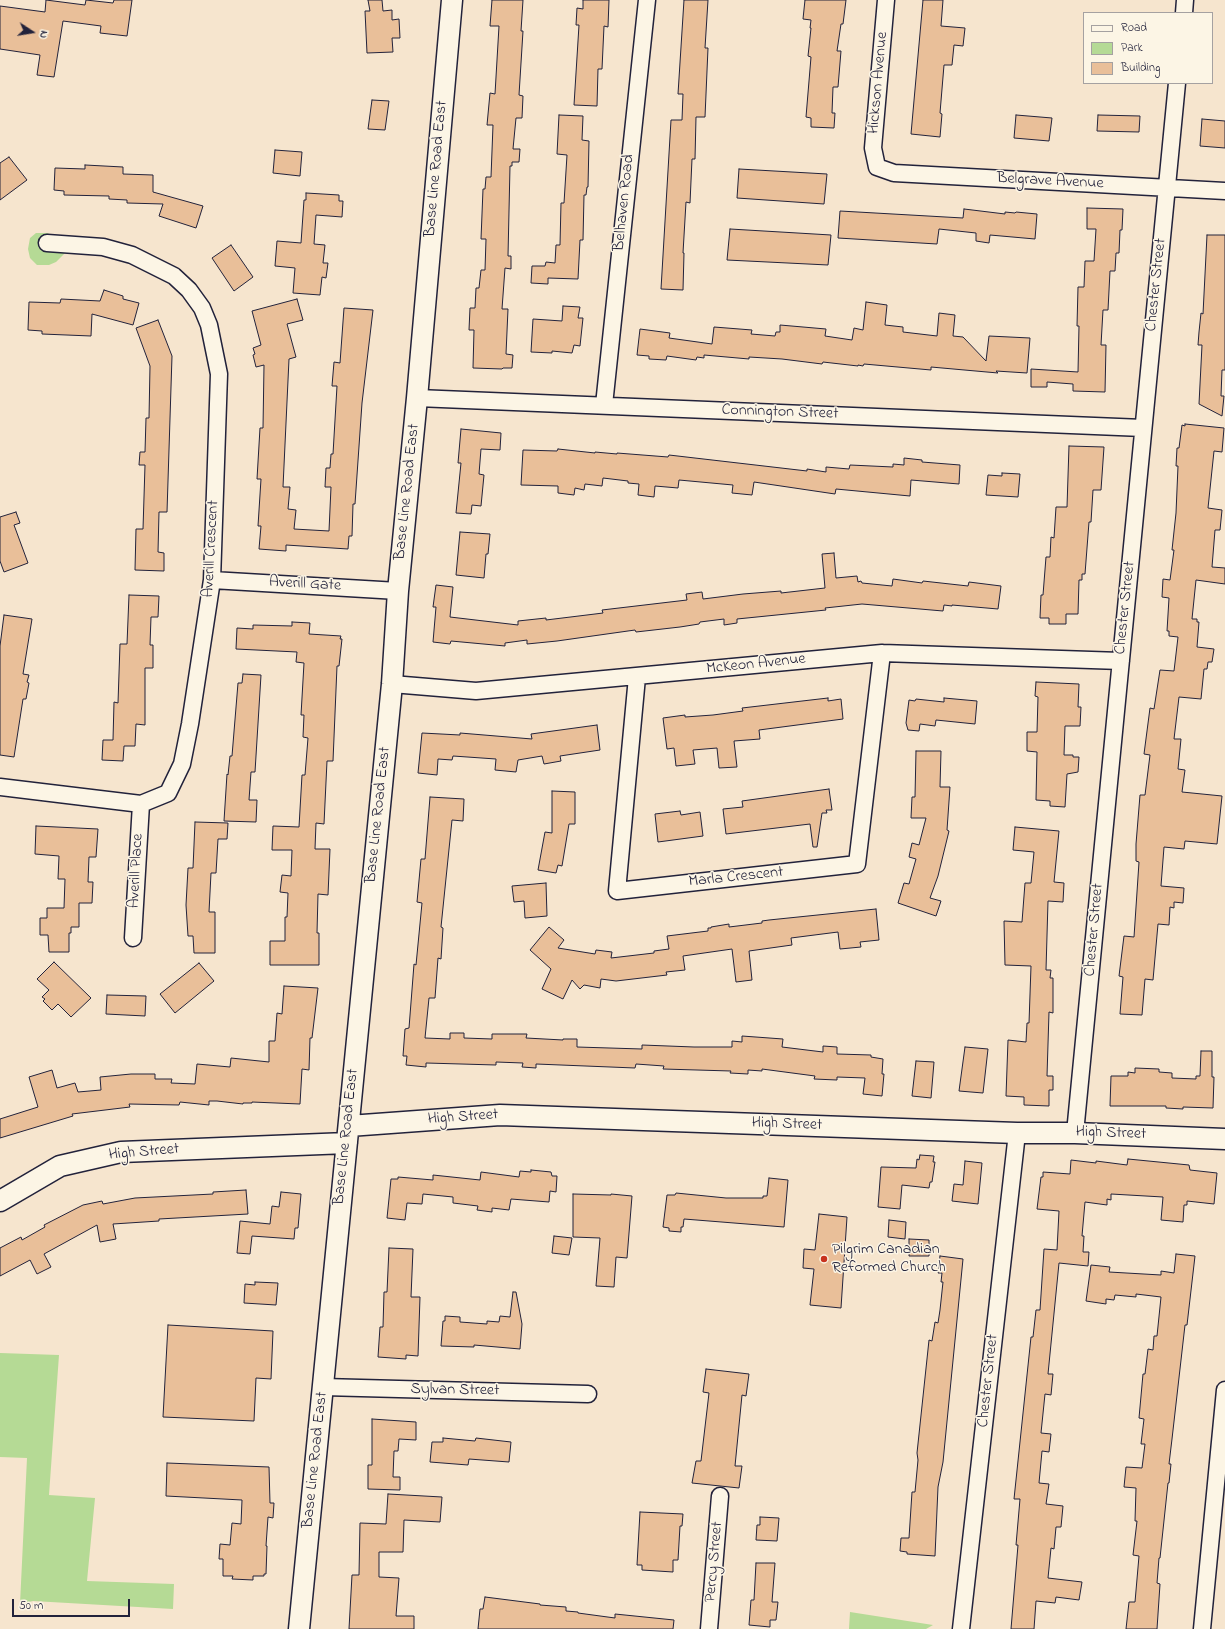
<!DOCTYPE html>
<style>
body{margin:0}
#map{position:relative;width:1225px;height:1629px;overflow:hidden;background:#f6e5ce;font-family:"Indie Flower",sans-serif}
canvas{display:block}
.legend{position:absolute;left:1083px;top:12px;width:130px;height:72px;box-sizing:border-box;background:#fcf5e5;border:1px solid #a5a1a1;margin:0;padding:5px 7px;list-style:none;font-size:12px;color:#22223b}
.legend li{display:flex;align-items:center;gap:8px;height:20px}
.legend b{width:20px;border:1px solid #a5a1a1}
.north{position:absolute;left:12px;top:12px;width:40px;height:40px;-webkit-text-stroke:3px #fcf5e5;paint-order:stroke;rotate:102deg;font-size:11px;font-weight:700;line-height:16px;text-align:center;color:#22223b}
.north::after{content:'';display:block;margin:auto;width:14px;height:18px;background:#22223b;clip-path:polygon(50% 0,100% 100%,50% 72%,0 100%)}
.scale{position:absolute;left:12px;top:1599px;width:118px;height:18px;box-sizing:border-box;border:2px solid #22223b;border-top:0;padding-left:5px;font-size:12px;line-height:14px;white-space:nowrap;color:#22223b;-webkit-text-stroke:3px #fcf5e5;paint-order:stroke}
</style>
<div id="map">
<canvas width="1225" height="1629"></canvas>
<ul class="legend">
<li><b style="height:5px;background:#fcf5e5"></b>Road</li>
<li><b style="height:11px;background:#b5da95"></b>Park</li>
<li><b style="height:11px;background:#e9bf99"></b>Building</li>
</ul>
<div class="north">N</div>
<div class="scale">50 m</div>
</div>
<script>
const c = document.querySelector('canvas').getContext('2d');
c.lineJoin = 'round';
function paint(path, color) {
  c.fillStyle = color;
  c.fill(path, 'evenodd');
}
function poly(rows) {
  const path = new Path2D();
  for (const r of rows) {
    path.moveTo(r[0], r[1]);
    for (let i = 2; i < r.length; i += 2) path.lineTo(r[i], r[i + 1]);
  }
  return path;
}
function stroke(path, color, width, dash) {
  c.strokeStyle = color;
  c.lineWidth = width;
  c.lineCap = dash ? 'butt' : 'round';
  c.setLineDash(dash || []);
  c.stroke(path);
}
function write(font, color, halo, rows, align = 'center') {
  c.font = font + ' "Indie Flower",sans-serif';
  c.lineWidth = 3;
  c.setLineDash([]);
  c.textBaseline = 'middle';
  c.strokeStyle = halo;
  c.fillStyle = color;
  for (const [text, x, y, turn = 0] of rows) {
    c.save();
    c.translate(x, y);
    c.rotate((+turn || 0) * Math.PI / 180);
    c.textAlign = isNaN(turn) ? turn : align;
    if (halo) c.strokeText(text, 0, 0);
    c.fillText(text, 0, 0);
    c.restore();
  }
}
paint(poly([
 [36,233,47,233,56,237,67,251,56,262,49,265,37,265,30,258,28,249,30,238],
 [0,1353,59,1355,49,1495,95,1498,87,1581,174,1584,173,1609,33,1601,20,1604,27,1458,0,1457],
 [850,1612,933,1625,926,1629,849,1629]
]), '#b5da95');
const building = poly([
 [46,0,85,5,86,0,113,3,114,0,132,0,127,36,100,33,101,26,63,21,54,77,37,75,40,55,0,49,0,6,45,12,46,0],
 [368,0,382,0,383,11,392,10,392,20,399,19,400,38,392,38,393,52,367,53,365,11,370,11,368,0],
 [492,0,523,0,521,31,523,31,519,95,523,96,522,118,516,118,513,149,520,149,519,162,512,162,512,166,510,166,508,256,511,256,511,269,505,268,502,309,508,309,506,354,513,355,512,368,503,368,502,369,473,368,474,330,469,330,470,308,475,308,476,288,479,288,481,270,485,270,486,239,481,239,483,189,485,189,486,177,491,177,493,125,487,125,490,93,495,94,499,26,490,26,492,0],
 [583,0,609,0,608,27,604,26,602,69,598,69,597,106,574,105,579,25,576,25,577,8,583,9,583,0],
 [684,0,708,0,705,48,708,48,705,117,696,117,695,159,692,159,690,203,686,202,683,253,684,253,683,290,661,289,671,120,682,120,683,94,678,94,684,0],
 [805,0,846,0,843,24,841,24,837,51,841,51,838,87,833,87,832,113,835,113,834,128,811,127,811,118,806,117,811,57,808,56,811,28,810,28,811,20,803,19,805,0],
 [923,0,943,0,941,26,965,28,963,46,954,45,952,65,944,65,940,113,942,114,940,137,911,134,923,0],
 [372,100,389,101,385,130,368,129,372,100],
 [559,115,583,116,582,140,589,141,588,187,587,187,586,195,584,195,583,240,580,240,578,279,548,278,548,284,531,283,532,266,545,266,546,262,555,263,556,245,560,245,561,203,564,203,567,155,557,154,559,115],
 [1016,115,1052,118,1049,141,1014,138,1016,115],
 [1098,115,1140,116,1139,132,1097,131,1098,115],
 [1202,119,1225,121,1225,148,1200,146,1202,119],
 [275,150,302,152,300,176,273,173,275,150],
 [9,157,27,180,0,200,0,163,9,157],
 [85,165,123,167,123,174,153,175,153,192,203,206,196,228,159,216,163,204,127,203,127,200,109,199,109,196,64,195,64,191,54,190,55,168,85,169,85,165],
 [739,169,827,174,824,204,737,198,739,169],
 [306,193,339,195,339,201,343,201,342,217,316,215,314,244,325,245,323,263,328,263,326,278,322,277,320,295,293,293,295,268,275,266,277,241,301,243,304,200,306,200,306,193],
 [1087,208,1123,209,1122,230,1120,230,1119,253,1116,253,1115,271,1110,271,1108,310,1103,310,1101,345,1106,345,1105,392,1073,391,1073,384,1047,382,1047,387,1031,387,1031,369,1078,372,1079,326,1077,326,1078,287,1084,287,1085,261,1094,261,1096,229,1087,229,1087,208],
 [964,209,1005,214,1005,212,1015,213,1016,212,1037,214,1035,239,990,235,989,243,976,241,976,233,939,229,937,244,838,238,840,211,963,218,964,209],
 [730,229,831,235,828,265,727,260,730,229],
 [1207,235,1225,235,1225,370,1222,370,1221,396,1224,396,1222,416,1199,404,1202,345,1198,345,1199,332,1201,313,1203,314,1207,235],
 [231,245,253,277,234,291,212,258,231,245],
 [104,290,123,296,123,299,139,303,133,325,92,314,91,336,42,334,42,331,28,330,29,302,60,303,61,299,100,301,104,290],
 [297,299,303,320,287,324,296,357,289,359,283,487,290,487,288,509,296,510,294,529,329,531,331,487,325,487,326,468,330,468,331,454,333,454,337,386,332,386,334,362,340,363,344,308,373,310,362,403,355,504,353,504,352,536,349,536,348,549,286,545,286,551,259,549,261,526,258,526,261,479,257,479,260,428,263,428,264,365,256,367,253,355,255,354,253,348,261,345,252,311,297,299],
 [866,302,887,305,885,325,903,327,903,332,937,336,939,313,955,315,953,336,963,337,986,361,989,336,1030,338,1027,373,996,371,998,373,931,367,931,370,864,364,863,366,858,365,858,366,823,362,822,364,782,359,749,357,749,359,704,355,704,358,697,357,696,360,667,356,666,360,649,359,649,356,637,355,640,329,670,333,669,338,712,344,714,327,752,330,751,334,775,336,776,332,780,332,780,325,826,329,825,336,852,340,854,328,863,330,866,302],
 [563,306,580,307,578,318,583,318,580,346,574,345,572,353,552,351,552,353,531,352,533,319,562,321,563,306],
 [158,320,172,356,167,512,159,512,158,552,164,553,164,571,135,570,136,529,143,529,145,465,139,465,140,452,145,452,146,418,149,418,150,366,136,328,158,320],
 [1185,424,1224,428,1222,452,1214,451,1208,508,1222,510,1220,530,1215,530,1212,567,1225,568,1225,584,1196,580,1192,619,1197,619,1197,622,1199,622,1197,647,1214,649,1212,662,1208,662,1207,669,1204,669,1201,699,1179,697,1174,739,1181,739,1178,769,1185,770,1182,792,1222,796,1217,844,1185,841,1184,849,1164,847,1161,886,1184,888,1183,903,1174,902,1174,908,1170,907,1169,925,1158,924,1153,980,1145,979,1142,1015,1120,1014,1123,977,1119,976,1124,936,1134,937,1139,862,1136,861,1136,844,1140,795,1145,795,1150,755,1144,754,1150,708,1154,709,1160,670,1174,671,1178,637,1169,636,1169,631,1167,631,1169,598,1162,597,1163,579,1170,580,1174,550,1172,550,1176,513,1178,466,1176,466,1177,448,1179,448,1182,425,1185,426,1185,424],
 [461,429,501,433,500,450,481,449,479,474,484,475,481,506,472,505,471,514,456,513,461,463,458,463,461,429],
 [1069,446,1104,447,1101,490,1093,490,1091,522,1089,522,1085,574,1082,574,1082,580,1079,580,1078,614,1066,614,1066,624,1049,624,1049,618,1040,618,1041,595,1043,595,1046,557,1050,557,1051,537,1054,538,1056,507,1067,507,1069,446],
 [558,449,595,453,595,452,617,454,617,453,668,457,669,455,807,471,807,469,826,472,826,467,849,469,850,465,893,467,893,464,904,465,904,458,922,460,922,462,960,465,959,484,911,480,910,496,836,489,835,494,754,482,752,495,732,493,733,485,679,480,678,488,655,486,654,497,638,495,639,484,628,483,628,481,603,478,602,486,585,484,584,490,575,488,574,495,558,493,558,486,521,485,523,450,557,451,558,449],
 [1002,473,1020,474,1018,497,986,495,988,475,1002,476,1002,473],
 [16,512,20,523,14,525,28,563,4,572,0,561,0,517,16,512],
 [460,532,490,534,488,554,486,554,484,578,456,575,460,532],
 [834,553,836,578,857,576,858,582,861,581,862,583,892,586,893,579,922,583,923,581,968,586,969,582,1001,586,998,609,952,605,952,606,944,605,943,611,862,604,825,608,826,610,737,619,737,623,724,625,724,619,700,622,699,624,680,627,636,632,635,630,557,641,527,644,527,640,505,643,505,646,451,641,450,644,433,642,436,607,433,607,436,585,453,587,450,617,518,625,518,621,546,618,546,620,595,614,603,613,602,610,687,600,686,594,702,592,703,599,743,594,781,591,781,593,825,588,822,554,834,553],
 [129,595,159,596,158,617,151,617,150,645,153,645,153,668,145,668,145,725,136,724,135,746,124,746,123,761,102,760,103,740,113,740,114,702,118,703,120,644,127,644,129,595],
 [4,615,32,619,23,674,29,675,27,682,29,683,26,699,23,699,14,757,0,755,0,646,4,615],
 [292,622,310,623,309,634,341,636,340,639,342,639,339,666,337,666,333,761,327,761,324,824,316,823,315,849,330,849,328,895,318,894,317,933,319,933,319,965,270,965,270,941,285,941,285,917,287,917,288,893,280,892,282,875,291,876,292,850,272,850,273,826,299,827,302,775,305,775,308,738,303,737,304,715,301,715,304,663,296,662,297,652,236,649,237,628,253,629,253,625,292,626,292,622],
 [243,674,261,675,255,772,251,772,249,800,257,800,256,822,224,821,227,774,228,775,230,756,232,756,238,683,242,683,243,674],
 [1036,682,1079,684,1078,707,1081,707,1080,726,1065,726,1064,755,1073,755,1073,757,1079,757,1078,772,1067,774,1065,807,1050,806,1050,801,1036,800,1037,752,1027,751,1027,732,1037,732,1038,697,1035,696,1036,682],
 [828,698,828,701,841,699,843,719,759,730,760,739,734,741,737,767,719,768,717,748,693,750,695,764,676,766,674,748,667,749,663,718,685,715,685,717,713,715,743,711,742,708,828,698],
 [944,698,977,701,975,724,936,720,935,726,920,724,919,731,908,730,906,723,909,700,915,701,916,699,944,702,944,698],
 [597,725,600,750,560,756,561,761,544,764,542,756,518,760,516,772,495,770,496,759,453,756,452,760,438,759,437,775,418,773,422,733,460,735,460,733,532,739,531,734,597,725],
 [916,751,941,751,940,787,950,787,947,830,949,831,938,876,930,898,941,901,936,916,898,903,904,883,909,884,916,859,909,857,912,843,919,845,926,818,911,818,912,797,915,797,916,751],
 [829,789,832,810,826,810,827,813,822,813,817,847,813,847,810,824,726,834,723,809,743,807,742,801,829,789],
 [552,791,575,792,575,824,569,824,562,866,558,865,556,873,538,870,545,832,552,833,552,791],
 [430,797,464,799,463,821,452,820,441,927,443,928,441,959,438,958,435,998,429,998,425,1038,450,1039,450,1033,464,1033,464,1038,492,1039,492,1034,527,1034,526,1038,563,1040,563,1039,577,1039,577,1047,642,1049,642,1045,694,1047,732,1047,732,1041,742,1042,742,1036,783,1039,782,1047,823,1052,823,1046,837,1047,837,1054,871,1055,871,1057,883,1059,882,1074,884,1074,882,1096,863,1094,865,1078,837,1077,837,1080,814,1079,815,1076,762,1069,762,1071,748,1070,748,1074,730,1073,731,1071,663,1069,664,1066,636,1064,635,1068,536,1064,536,1068,522,1067,523,1063,496,1062,496,1065,426,1063,426,1067,406,1065,407,1056,403,1056,405,1029,409,1028,414,964,416,965,422,903,417,902,421,859,425,859,430,797],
 [680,811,681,815,700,812,703,836,658,842,655,814,680,811],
 [195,822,228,823,227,839,218,839,216,873,211,873,209,912,215,912,215,953,194,953,193,936,188,936,186,905,188,868,193,868,195,822],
 [36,826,98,829,96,857,89,857,88,882,93,882,92,903,79,903,79,927,71,927,71,933,69,933,69,952,49,952,48,935,40,935,40,918,47,918,47,908,64,908,65,879,58,879,59,856,35,854,36,826],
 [1015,827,1059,831,1054,882,1064,883,1063,902,1048,901,1046,970,1051,970,1050,978,1053,978,1053,1013,1049,1012,1047,1076,1053,1076,1053,1090,1049,1090,1049,1106,1024,1105,1024,1097,1006,1096,1008,1040,1026,1042,1027,1023,1029,1023,1031,966,1005,965,1004,921,1022,922,1025,883,1031,883,1034,852,1013,850,1015,827],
 [546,883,547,916,525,918,524,901,514,902,512,886,546,883],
 [876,909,879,940,860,942,861,947,840,949,838,932,791,938,792,945,749,951,752,980,736,982,732,949,683,956,685,970,666,972,667,975,616,981,601,979,600,988,584,985,580,989,572,980,563,999,542,989,551,969,530,950,549,927,564,940,558,948,595,954,596,950,612,952,611,958,654,953,654,951,669,949,667,936,708,931,708,928,711,928,711,927,729,924,729,927,762,923,762,921,769,920,876,909],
 [54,962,91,998,71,1017,58,1004,52,1010,43,1001,45,999,42,997,49,990,37,979,54,962],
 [199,963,214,981,175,1013,160,994,199,963],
 [284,986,318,988,312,1038,310,1038,309,1070,302,1069,300,1104,252,1102,252,1103,243,1103,243,1104,217,1101,209,1101,209,1105,180,1102,179,1105,129,1104,130,1107,72,1114,73,1116,0,1138,0,1119,38,1107,29,1077,52,1070,57,1088,75,1083,78,1092,101,1090,100,1077,131,1074,155,1074,155,1079,172,1079,171,1083,195,1084,197,1064,230,1067,231,1058,269,1062,269,1041,275,1041,277,1013,282,1014,284,986],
 [107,995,146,996,145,1016,106,1014,107,995],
 [965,1047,988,1049,983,1093,959,1091,965,1047],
 [1201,1051,1212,1051,1212,1077,1214,1077,1213,1108,1183,1107,1183,1109,1166,1108,1166,1106,1110,1106,1111,1076,1128,1076,1128,1072,1135,1073,1135,1068,1159,1069,1159,1072,1172,1073,1172,1078,1196,1079,1196,1076,1200,1076,1201,1051],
 [916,1061,934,1062,931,1098,912,1096,916,1061],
 [920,1155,934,1156,933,1162,935,1162,932,1182,930,1182,929,1188,902,1185,900,1209,878,1207,881,1167,916,1168,917,1159,919,1160,920,1155],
 [1128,1159,1189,1165,1190,1170,1217,1173,1214,1204,1187,1201,1187,1205,1184,1205,1183,1222,1161,1220,1163,1197,1111,1194,1111,1200,1107,1199,1107,1205,1085,1202,1082,1236,1084,1236,1083,1252,1089,1252,1088,1266,1059,1263,1048,1374,1053,1374,1051,1395,1045,1394,1041,1433,1051,1434,1049,1452,1042,1451,1039,1483,1049,1484,1046,1504,1063,1506,1061,1527,1056,1527,1054,1549,1051,1548,1048,1578,1082,1582,1079,1600,1056,1597,1055,1603,1036,1601,1034,1629,1011,1629,1018,1545,1016,1545,1020,1499,1014,1499,1031,1337,1033,1337,1036,1310,1040,1310,1044,1249,1057,1250,1059,1211,1037,1209,1041,1177,1043,1177,1043,1172,1070,1174,1071,1160,1096,1163,1096,1161,1127,1165,1128,1159],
 [965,1161,982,1163,978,1204,952,1201,954,1184,963,1185,965,1161],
 [531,1170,551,1172,552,1176,557,1176,556,1192,550,1191,549,1202,511,1199,509,1210,492,1208,492,1212,477,1210,478,1206,453,1203,453,1197,423,1194,422,1204,407,1203,405,1220,387,1218,391,1179,398,1179,398,1177,433,1180,433,1175,480,1180,481,1172,519,1177,520,1171,531,1172,531,1170],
 [769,1178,788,1180,784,1227,684,1219,683,1227,681,1227,681,1232,669,1231,669,1228,663,1227,667,1195,675,1195,676,1193,726,1198,763,1198,763,1196,767,1196,769,1178],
 [246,1190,248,1214,159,1219,159,1221,113,1224,116,1239,100,1242,97,1225,44,1254,51,1267,37,1274,30,1260,0,1276,0,1248,21,1237,22,1240,45,1227,44,1225,83,1205,102,1201,103,1204,135,1198,213,1194,213,1192,246,1190],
 [281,1192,301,1194,298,1228,295,1228,294,1239,252,1236,250,1254,237,1253,240,1221,270,1224,272,1206,279,1207,281,1192],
 [573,1194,611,1195,611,1194,632,1196,627,1258,616,1257,614,1287,596,1286,600,1238,573,1237,573,1194],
 [819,1214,847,1217,841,1308,810,1305,814,1269,803,1268,804,1249,815,1250,819,1214],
 [889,1220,906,1222,905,1239,888,1237,889,1220],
 [554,1236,572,1238,569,1255,552,1253,554,1236],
 [909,1239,929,1240,929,1256,909,1256,909,1239],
 [389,1248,413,1249,411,1297,420,1297,418,1356,406,1355,406,1359,378,1357,380,1327,383,1327,384,1292,387,1292,389,1248],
 [1176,1254,1195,1256,1187,1325,1185,1325,1172,1439,1169,1464,1171,1464,1169,1483,1168,1483,1160,1558,1159,1558,1157,1583,1160,1584,1157,1629,1126,1629,1129,1602,1135,1602,1139,1556,1133,1555,1137,1521,1135,1521,1136,1488,1124,1487,1126,1467,1142,1468,1145,1444,1141,1444,1144,1419,1139,1418,1143,1374,1145,1374,1148,1349,1153,1350,1154,1336,1157,1336,1161,1297,1136,1294,1136,1297,1115,1295,1114,1300,1106,1299,1106,1304,1086,1301,1091,1265,1110,1267,1109,1272,1161,1275,1161,1271,1174,1273,1176,1254],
 [940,1256,963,1259,943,1462,938,1487,935,1556,907,1554,907,1552,900,1551,901,1538,909,1538,912,1492,915,1492,918,1460,917,1453,929,1340,932,1341,935,1322,938,1323,940,1310,943,1282,941,1282,942,1273,938,1273,940,1256],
 [255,1282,278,1283,276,1305,244,1303,245,1284,255,1285,255,1282],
 [513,1292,516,1292,522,1324,520,1349,474,1345,474,1347,441,1346,443,1321,445,1321,445,1316,460,1317,460,1322,487,1324,487,1321,499,1322,500,1316,510,1317,513,1292],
 [168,1325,273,1331,271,1379,256,1378,254,1421,163,1417,168,1325],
 [706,1369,749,1374,746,1396,742,1395,735,1466,742,1466,739,1488,692,1483,696,1461,701,1461,709,1393,703,1392,706,1369],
 [372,1419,416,1422,416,1440,399,1439,398,1451,394,1451,393,1477,400,1477,400,1490,368,1489,368,1465,372,1465,372,1419],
 [443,1438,475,1441,476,1438,511,1442,509,1462,469,1459,468,1465,430,1462,432,1442,443,1442,443,1438],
 [167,1463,269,1467,270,1503,274,1503,273,1518,268,1517,266,1546,267,1546,266,1574,264,1574,264,1576,253,1576,253,1580,232,1579,233,1576,223,1576,223,1559,219,1559,220,1544,230,1545,232,1523,241,1524,242,1500,166,1496,167,1463],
 [388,1494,442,1497,440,1522,404,1520,403,1552,379,1552,379,1577,399,1578,396,1616,414,1616,414,1629,349,1629,352,1575,359,1575,360,1523,386,1524,388,1494],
 [640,1512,683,1514,682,1526,680,1526,678,1560,673,1560,673,1572,642,1570,642,1565,637,1565,640,1512],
 [760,1517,779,1518,777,1541,756,1540,757,1525,760,1525,760,1517],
 [756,1563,775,1563,772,1602,778,1602,776,1620,770,1620,770,1627,749,1625,751,1600,754,1600,756,1563],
 [485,1597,540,1604,540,1605,566,1607,566,1611,578,1612,578,1613,615,1618,615,1614,674,1620,673,1629,478,1629,480,1609,483,1609,485,1597]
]);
paint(building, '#e9bf99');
stroke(building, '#22223b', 1);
const minor = poly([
 [886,0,873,148,877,167,894,173,1225,191],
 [1184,13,1185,0],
 [417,398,1143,428],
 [604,405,647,0],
 [212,580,398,591],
 [637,677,617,891,857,864,882,653],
 [392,684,476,691,882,653,1121,661],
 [0,787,141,804,168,793,182,764,190,724,212,580,219,374,209,325,202,308,189,290,174,276,132,255,103,247,47,243],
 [133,938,141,804],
 [1075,1133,1177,83],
 [323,1387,588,1394],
 [709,1629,720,1496],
 [961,1629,1017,1133],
 [1202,1629,1225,1390]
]);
const tertiary = poly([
 [349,1126,500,1115,1017,1133,1075,1133,1225,1139],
 [0,1201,60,1166,121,1152,347,1143],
 [299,1629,392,684,398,591,417,398,452,0]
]);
stroke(minor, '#22223b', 19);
stroke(tertiary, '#22223b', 23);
stroke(minor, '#fcf5e5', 16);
stroke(tertiary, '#fcf5e5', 20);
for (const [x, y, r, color] of [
 [824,1259,4,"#c8321e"]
]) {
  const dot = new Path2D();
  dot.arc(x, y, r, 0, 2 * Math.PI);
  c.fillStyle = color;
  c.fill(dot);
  stroke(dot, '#fcf5e5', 1.5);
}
write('16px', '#22223b', '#fcf5e5', [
 ["Hickson Avenue",879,83,-85],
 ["Base Line Road East",437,169,-85],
 ["Belgrave Avenue",1050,182,3],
 ["Belhaven Road",625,203,-84],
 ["Chester Street",1157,285,-84],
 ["Connington Street",780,413,2],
 ["Base Line Road East",408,492,-84],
 ["Averill Crescent",212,549,-87],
 ["Averill Gate",305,585,3],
 ["Chester Street",1126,608,-84],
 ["McKeon Avenue",756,665,-6],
 ["Base Line Road East",379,815,-84],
 ["Averill Place",137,871,-87],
 ["Marla Crescent",736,878,-6],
 ["Chester Street",1095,930,-85],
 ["High Street",463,1118,-4],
 ["High Street",787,1125,2],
 ["High Street",1111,1134,2],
 ["Base Line Road East",347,1137,-84],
 ["High Street",144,1153,-5],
 ["Chester Street",989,1381,-84],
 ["Sylvan Street",455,1391,1],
 ["Base Line Road East",316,1460,-84],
 ["Percy Street",715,1562,-85]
]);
write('16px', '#22223b', '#fcf5e5', [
 ["Pilgrim Canadian",832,1250],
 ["Reformed Church",832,1268]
], 'left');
</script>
